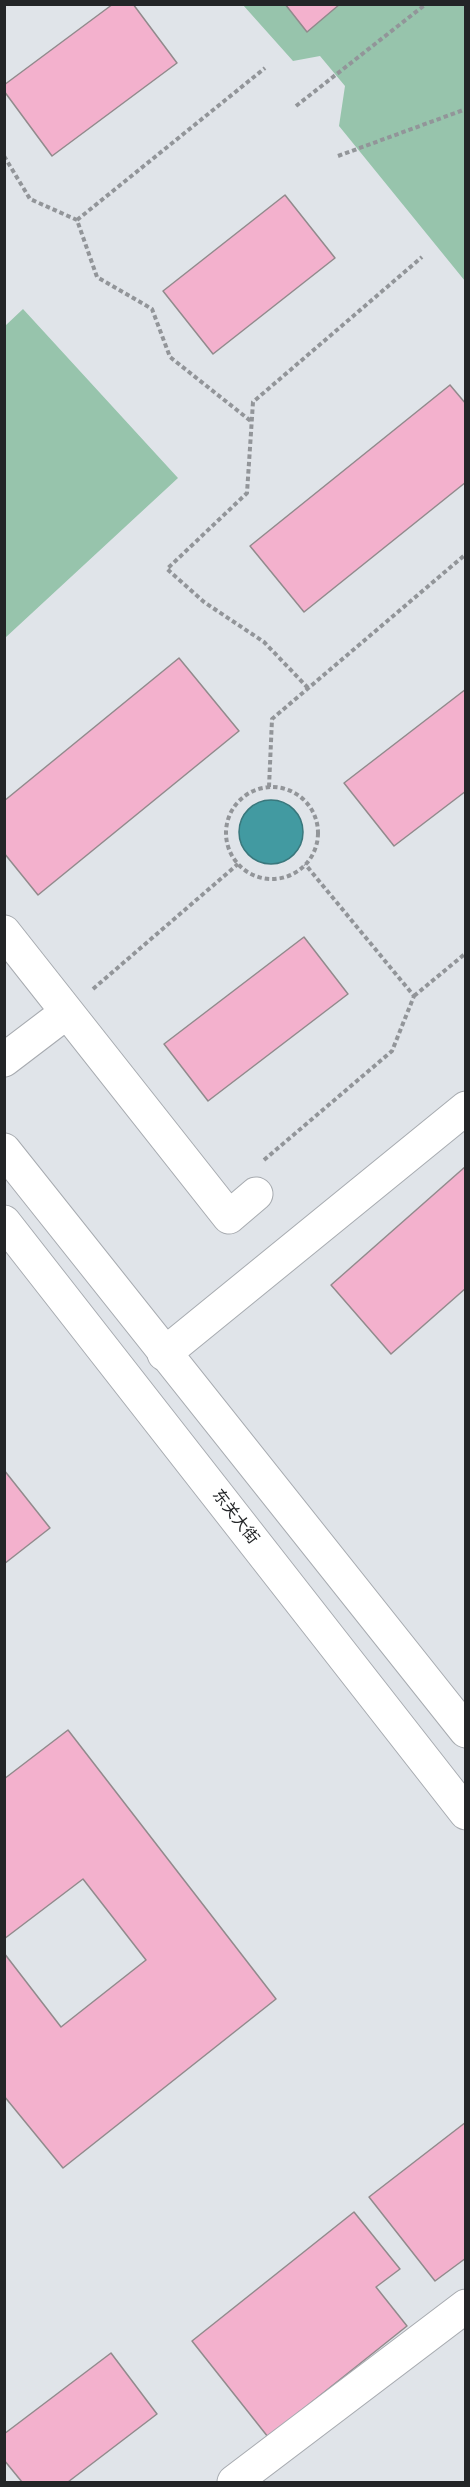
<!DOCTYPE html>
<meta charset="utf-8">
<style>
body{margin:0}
#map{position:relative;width:470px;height:2487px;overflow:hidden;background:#e0e4e9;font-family:"Archivo Narrow",sans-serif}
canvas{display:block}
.frame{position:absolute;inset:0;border:6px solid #232527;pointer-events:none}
</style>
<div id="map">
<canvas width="470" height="2487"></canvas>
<div class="frame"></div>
</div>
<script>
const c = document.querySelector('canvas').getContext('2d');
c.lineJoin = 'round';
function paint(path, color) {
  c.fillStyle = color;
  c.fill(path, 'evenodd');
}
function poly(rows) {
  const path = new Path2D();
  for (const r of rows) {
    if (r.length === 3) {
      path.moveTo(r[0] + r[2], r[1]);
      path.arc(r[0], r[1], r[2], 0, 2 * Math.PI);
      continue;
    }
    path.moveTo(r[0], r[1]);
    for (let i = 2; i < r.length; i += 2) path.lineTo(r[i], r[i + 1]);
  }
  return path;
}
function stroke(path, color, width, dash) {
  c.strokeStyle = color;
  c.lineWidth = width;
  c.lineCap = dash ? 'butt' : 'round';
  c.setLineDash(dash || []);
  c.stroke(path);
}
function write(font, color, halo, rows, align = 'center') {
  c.font = font + ' "Archivo Narrow","Noto Sans SC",sans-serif';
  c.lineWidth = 4.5;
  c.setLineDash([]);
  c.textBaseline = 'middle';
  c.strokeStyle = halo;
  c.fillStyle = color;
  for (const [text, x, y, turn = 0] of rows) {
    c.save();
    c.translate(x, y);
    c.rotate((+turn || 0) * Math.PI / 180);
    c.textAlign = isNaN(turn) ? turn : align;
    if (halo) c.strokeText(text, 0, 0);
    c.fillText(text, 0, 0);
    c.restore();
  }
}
paint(poly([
 [243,5,465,5,465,281,339,126,345,86,320,56,293,61],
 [23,309,178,478,5,638,5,326]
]), '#97c4ac');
const water = poly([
 [271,832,32]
]);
paint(water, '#429aa1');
stroke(water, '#39777c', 1.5);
const building = poly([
 [113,4,133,4,177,63,52,156,4,91,4,85,113,4],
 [285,4,340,4,307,32,285,4],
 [285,195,335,258,213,354,163,291,285,195],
 [450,385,466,404,466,482,304,612,250,546,450,385],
 [179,658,239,731,38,895,4,853,4,801,179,658],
 [466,689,466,791,394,846,344,783,466,689],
 [304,937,348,994,208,1101,164,1044,304,937],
 [466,1166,466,1288,391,1354,331,1285,466,1166],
 [4,1470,50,1528,4,1564,4,1470],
 [68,1730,276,1999,63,2168,4,2096,4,1953,61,2027,146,1960,83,1879,4,1939,4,1779,68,1730],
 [466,2122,466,2258,435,2281,369,2197,466,2122],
 [354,2212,400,2269,376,2287,407,2326,268,2437,192,2341,354,2212],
 [111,2353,157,2414,68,2482,22,2482,4,2460,4,2434,111,2353]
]);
paint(building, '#f3b1cd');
stroke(building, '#918a8c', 1.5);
const minor = poly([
 [4,932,229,1217,256,1194],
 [4,1060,67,1012],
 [164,1354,466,1108],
 [234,2482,466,2306]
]);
const secondary = poly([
 [4,1150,466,1731],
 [4,1222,466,1813]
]);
stroke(minor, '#a7abb0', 35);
stroke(secondary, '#a7abb0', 35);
stroke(poly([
 [296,106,426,4],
 [4,156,30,199,77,220,97,277,152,309,170,357,252,422],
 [338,156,466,109],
 [77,220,265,68],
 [308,688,264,642,204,602,167,569,247,493,253,402,422,257],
 [269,787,272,719,466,554],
 [272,833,46],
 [93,989,238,864],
 [414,996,466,953],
 [264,1160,392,1051,414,996,305,864]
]), '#929599', 4, [4.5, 3]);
stroke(minor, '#fff', 33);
stroke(secondary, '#fff', 33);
write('16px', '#232527', '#fff', [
 ["东关大街",235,1517,52]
]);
</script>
